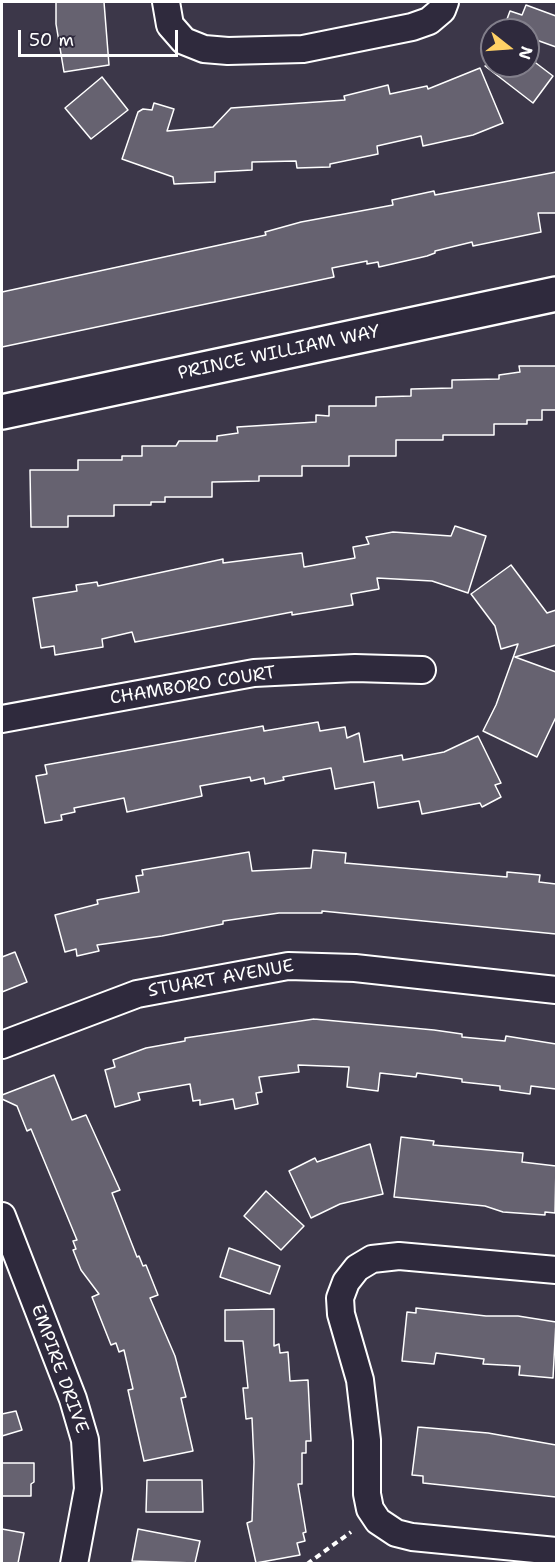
<!DOCTYPE html>
<style>
body{margin:0}
#map{position:relative;width:558px;height:1565px;overflow:hidden;background:#3c3749;font-family:"Shantell Sans",sans-serif}
canvas{display:block}
.frame{position:absolute;inset:0;border:3px solid #fff;pointer-events:none}
.north{position:absolute;left:480px;top:18px;width:60px;height:60px;box-sizing:border-box;background:#2f2a3d;border:2px solid #827f8b;border-radius:50%;rotate:107deg;font-size:16px;font-weight:700;line-height:24px;text-align:center;color:#fff}
.north::after{content:'';display:block;margin:auto;width:21px;height:27px;background:#ffd166;clip-path:polygon(50% 0,100% 100%,50% 72%,0 100%)}
.scale{position:absolute;left:18px;top:30px;width:160px;height:27px;box-sizing:border-box;border:3px solid #fff;border-top:0;padding-left:8px;font-size:18px;line-height:21px;white-space:nowrap;color:#fff;-webkit-text-stroke:4px #2f2a3d;paint-order:stroke}
</style>
<div id="map">
<canvas width="558" height="1565"></canvas>
<div class="frame"></div>
<div class="north">N</div>
<div class="scale">50 m</div>
</div>
<script>
const c = document.querySelector('canvas').getContext('2d');
c.lineJoin = 'round';
function paint(path, color) {
  c.fillStyle = color;
  c.fill(path, 'evenodd');
}
function poly(rows) {
  const path = new Path2D();
  for (const r of rows) {
    path.moveTo(r[0], r[1]);
    for (let i = 2; i < r.length; i += 2) path.lineTo(r[i], r[i + 1]);
  }
  return path;
}
function stroke(path, color, width, dash) {
  c.strokeStyle = color;
  c.lineWidth = width;
  c.lineCap = dash ? 'butt' : 'round';
  c.setLineDash(dash || []);
  c.stroke(path);
}
function write(font, color, halo, rows, align = 'center') {
  c.font = font + ' "Shantell Sans",sans-serif';
  c.lineWidth = 5;
  c.setLineDash([]);
  c.textBaseline = 'middle';
  c.strokeStyle = halo;
  c.fillStyle = color;
  for (const [text, x, y, turn = 0] of rows) {
    c.save();
    c.translate(x, y);
    c.rotate((+turn || 0) * Math.PI / 180);
    c.textAlign = isNaN(turn) ? turn : align;
    if (halo) c.strokeText(text, 0, 0);
    c.fillText(text, 0, 0);
    c.restore();
  }
}
const building = poly([
 [56,2,104,2,109,65,64,72,56,24,56,2],
 [526,5,556,16,556,47,528,37,528,30,503,30,510,11,522,15,526,5],
 [528,57,553,76,533,103,485,66,528,66,528,57],
 [480,68,503,123,473,135,423,146,421,136,377,146,378,154,330,164,330,167,297,168,296,161,252,162,252,170,215,172,215,182,174,184,173,177,122,159,138,112,143,109,152,110,154,103,174,109,167,131,213,127,231,108,345,100,344,96,388,85,390,94,427,86,428,89,480,68],
 [102,77,128,110,91,139,65,108,102,77],
 [556,172,556,213,538,213,541,232,473,246,472,242,435,251,435,253,427,256,379,267,378,262,367,264,367,261,332,268,334,277,2,347,2,292,266,235,265,232,301,222,393,205,392,200,434,191,435,195,556,172],
 [519,366,556,366,556,410,542,410,542,420,527,420,527,424,494,424,494,435,443,435,443,440,396,440,396,456,349,456,349,466,302,466,302,476,259,476,259,481,212,482,212,497,165,497,165,502,151,502,151,505,114,505,114,516,68,516,68,527,31,527,30,470,78,470,78,460,122,460,122,456,142,456,142,446,176,446,179,441,217,441,217,436,238,433,237,427,316,422,316,415,329,416,329,406,376,406,376,397,411,396,411,389,452,388,452,380,499,379,499,375,520,372,519,366],
 [455,526,486,536,468,593,432,581,377,578,379,589,351,594,353,605,292,615,292,612,135,642,132,632,102,639,103,647,55,655,54,646,41,648,33,598,77,591,76,585,97,582,98,586,223,559,223,563,302,553,304,567,355,558,353,547,369,544,366,537,393,532,451,536,455,526],
 [511,565,547,613,556,610,556,645,515,657,556,672,556,717,537,757,483,731,496,705,518,644,501,649,495,626,471,594,511,565],
 [318,722,320,731,345,727,347,738,359,733,364,762,402,755,403,760,444,752,478,736,501,783,495,785,501,797,482,807,480,803,422,814,419,801,378,808,374,782,335,789,331,768,283,777,284,780,265,784,264,778,251,781,250,777,200,786,202,796,127,812,124,798,74,808,75,812,61,815,62,820,45,823,36,776,47,774,45,765,263,726,264,731,318,722],
 [313,850,346,853,345,863,507,877,507,872,540,875,539,882,556,884,556,934,322,911,322,913,279,913,223,921,223,924,162,936,97,945,99,951,77,956,76,949,65,952,55,915,98,904,97,900,139,892,136,876,143,875,142,870,249,852,252,871,311,868,313,850],
 [15,952,27,982,2,992,2,957,15,952],
 [314,1019,434,1030,462,1034,462,1037,505,1041,506,1036,556,1044,556,1089,531,1086,530,1094,500,1090,500,1086,462,1082,462,1079,417,1073,416,1077,380,1073,378,1091,347,1087,349,1067,298,1065,299,1072,259,1077,262,1092,256,1093,258,1104,235,1109,233,1099,200,1105,200,1100,193,1101,190,1084,138,1093,140,1100,115,1107,105,1070,115,1067,113,1060,146,1048,185,1041,185,1038,314,1019],
 [54,1075,72,1120,86,1115,120,1190,112,1193,137,1257,139,1256,143,1266,146,1265,158,1295,150,1298,175,1356,186,1397,181,1398,193,1451,144,1461,128,1390,133,1389,124,1350,119,1352,116,1343,111,1345,92,1297,99,1294,81,1270,73,1250,76,1249,73,1241,77,1240,31,1129,27,1131,17,1106,2,1099,2,1095,54,1075],
 [401,1137,434,1141,433,1145,523,1153,522,1162,556,1166,555,1213,545,1212,545,1215,503,1212,485,1206,394,1197,401,1137],
 [370,1144,383,1194,340,1204,311,1218,289,1171,315,1158,317,1162,370,1144],
 [266,1191,304,1226,281,1250,244,1216,266,1191],
 [229,1248,280,1266,270,1294,220,1277,229,1248],
 [416,1308,486,1316,518,1316,556,1322,553,1378,519,1375,520,1366,483,1364,484,1359,436,1353,434,1364,402,1361,407,1312,416,1313,416,1308],
 [274,1309,274,1346,279,1344,280,1353,288,1352,290,1381,308,1380,311,1441,306,1441,306,1453,302,1453,302,1484,298,1484,306,1532,303,1533,305,1541,297,1543,300,1555,256,1563,247,1523,252,1521,254,1462,252,1418,246,1419,243,1388,248,1388,243,1341,225,1341,225,1310,274,1309],
 [16,1411,22,1430,2,1436,2,1414,16,1411],
 [418,1427,488,1433,556,1445,556,1497,423,1483,423,1476,412,1475,418,1427],
 [2,1463,34,1463,34,1482,31,1484,31,1496,2,1496,2,1463],
 [147,1480,202,1480,203,1512,146,1512,147,1480],
 [2,1529,24,1533,18,1563,2,1563,2,1529],
 [138,1529,200,1541,195,1563,132,1561,138,1529]
]);
paint(building, '#666270');
stroke(building, '#fff', 1.5);
const street = poly([
 [166,2,170,25,184,41,204,49,228,51,303,49,412,27,429,21,442,10,445,2],
 [2,719,254,673,355,668,422,670],
 [2,1045,137,994,288,966,355,968,556,990],
 [2,1216,73,1399,85,1440,88,1489,74,1564],
 [556,1270,399,1256,372,1259,357,1268,346,1282,340,1298,341,1314,360,1380,367,1440,367,1494,370,1509,378,1521,396,1533,412,1537,556,1551]
]);
const secondary = poly([
 [2,412,556,294]
]);
stroke(street, '#fff', 30);
stroke(secondary, '#fff', 38);
stroke(poly([
 [307,1564,351,1532]
]), '#fff', 4, [6, 4.5]);
stroke(street, '#2f2a3d', 26);
stroke(secondary, '#2f2a3d', 33);
write('18px', '#fff', '#2f2a3d', [
 ["PRINCE WILLIAM WAY",279,353,-12],
 ["CHAMBORO COURT",193,686,-9],
 ["STUART AVENUE",221,979,-10],
 ["EMPIRE DRIVE",59,1369,70]
]);
</script>
